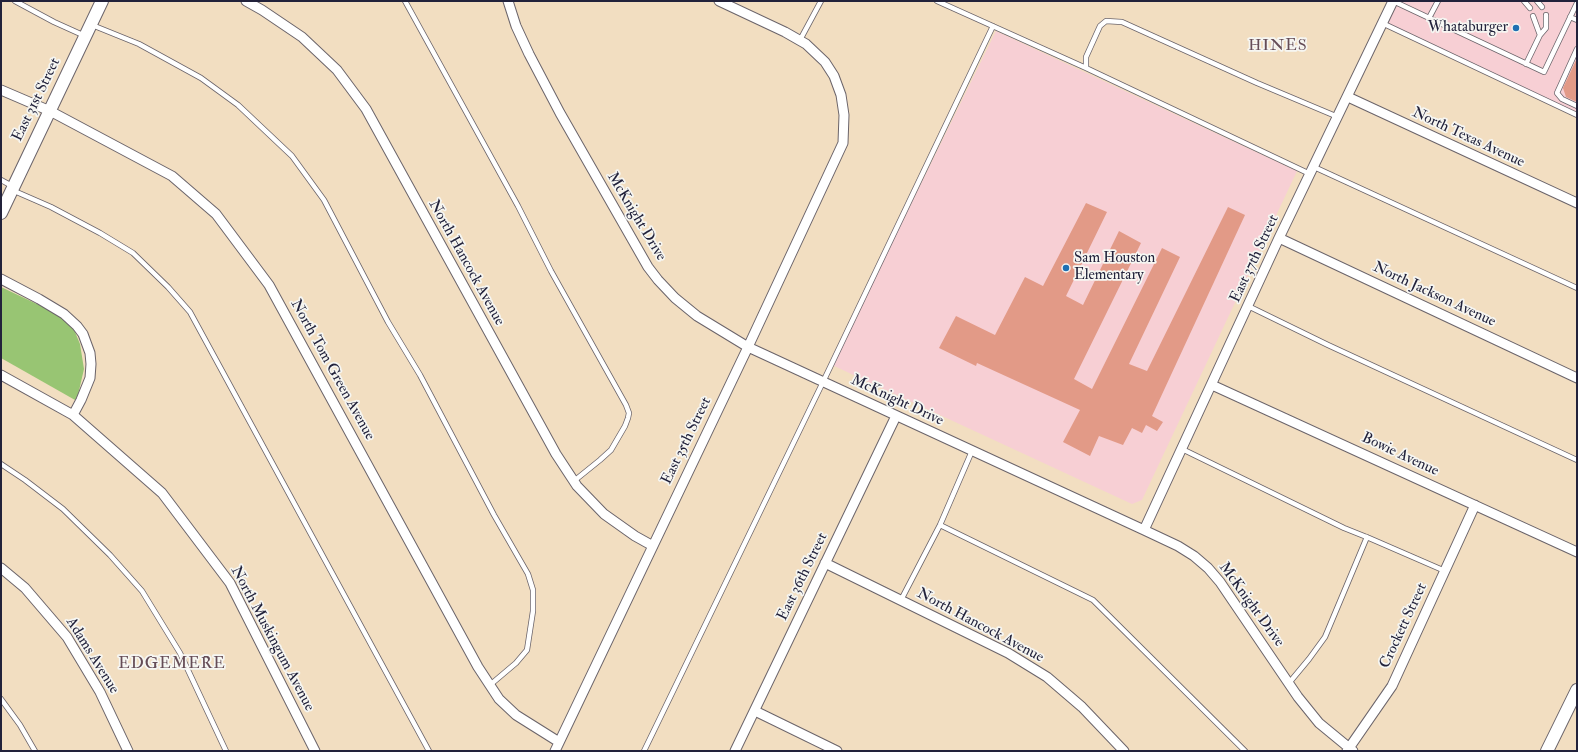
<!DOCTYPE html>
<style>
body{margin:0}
#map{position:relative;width:1578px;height:752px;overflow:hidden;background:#f2dec1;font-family:"IM FELL Double Pica",serif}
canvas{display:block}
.frame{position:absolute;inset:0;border:2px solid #22223b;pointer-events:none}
</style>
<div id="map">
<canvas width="1578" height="752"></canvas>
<div class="frame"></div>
</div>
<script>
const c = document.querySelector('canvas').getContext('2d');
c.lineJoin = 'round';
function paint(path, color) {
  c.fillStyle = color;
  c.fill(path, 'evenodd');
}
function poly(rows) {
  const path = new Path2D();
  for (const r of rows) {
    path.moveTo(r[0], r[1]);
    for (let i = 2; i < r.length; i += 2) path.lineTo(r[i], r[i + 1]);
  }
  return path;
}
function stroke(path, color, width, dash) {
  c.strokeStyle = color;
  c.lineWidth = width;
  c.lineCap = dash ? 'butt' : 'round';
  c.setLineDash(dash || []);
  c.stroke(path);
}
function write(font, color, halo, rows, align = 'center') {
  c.font = font + ' "IM FELL Double Pica",serif';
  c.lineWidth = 3.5;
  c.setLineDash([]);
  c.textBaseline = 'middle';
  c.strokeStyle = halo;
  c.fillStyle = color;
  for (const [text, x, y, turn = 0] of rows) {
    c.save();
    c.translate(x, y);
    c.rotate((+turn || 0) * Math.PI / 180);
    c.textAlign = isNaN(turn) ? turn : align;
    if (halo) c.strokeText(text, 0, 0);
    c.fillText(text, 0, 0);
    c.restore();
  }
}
paint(poly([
 [1393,1,1577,1,1577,115,1382,25],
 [996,31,1297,171,1142,500,1132,504,832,365]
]), '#f7cfd4');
paint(poly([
 [1,287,56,313,73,327,80,344,84,369,78,395,75,400,1,358]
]), '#98c573');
paint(poly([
 [1577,58,1577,102,1566,97,1563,88],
 [1086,203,1107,212,1066,296,1083,305,1119,231,1141,243,1074,379,1092,389,1162,248,1180,257,1129,364,1147,371,1228,207,1245,215,1152,416,1163,422,1157,431,1146,425,1142,433,1132,428,1123,445,1099,436,1090,456,1063,442,1080,410,977,363,976,366,939,348,956,316,995,335,1025,277,1043,286]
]), '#e29a87');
const service = poly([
 [15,1,54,22,85,36],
 [405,1,518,206,551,271,626,405,629,413,628,418,625,426,611,450,600,460,574,481],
 [937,1,1086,68],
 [1393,1,1544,72,1577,3],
 [1524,1,1530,8],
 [1537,1,1542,7],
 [1533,16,1540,35],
 [1570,17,1577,20],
 [1429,18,1438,1],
 [1382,23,1577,115],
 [92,25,139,44,201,78,238,105,292,156,324,200,388,322,420,375,494,515,528,574,533,590,533,611,527,650,516,663,490,685],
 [800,40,821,1],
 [1577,49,1557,93,1562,99,1577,106],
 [1526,64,1540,35,1546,28,1546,15],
 [1314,167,1577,288],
 [1310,174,1086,68,1086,57,1100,26,1106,21,1122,22,1257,83,1338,117],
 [1,180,12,186],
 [12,190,51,207,100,233,133,253,168,287,190,312,429,751],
 [1248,306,1328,345,1577,460],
 [1182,449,1344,528,1369,538,1445,571],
 [1,464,25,480,63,509,110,555,142,591,180,653,226,751],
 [940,525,1093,600,1245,751],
 [901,600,940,525,972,451],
 [1289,683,1309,659,1325,637,1367,537],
 [1,699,20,725,35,751],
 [644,751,823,382,993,26]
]);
const minor = poly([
 [246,1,262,10,302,37,337,70,366,109,556,454,577,486,604,514,635,536,653,546],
 [508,1,516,26,529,54,560,113,648,267,658,280,675,298,697,316,748,347,1144,530,1178,546,1194,556,1208,568,1220,582,1298,697,1319,723,1353,751],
 [1,90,50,111,172,176,216,214,269,285,478,667,499,699,516,715,559,742],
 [1348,97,1577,203],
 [1279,238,1577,378],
 [1,279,39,299,64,314,77,326,83,334,90,353,91,364,90,378,81,400,73,415],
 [1,375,73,415,162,493,230,583,315,751],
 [1212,385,1577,552],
 [1144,530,1279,238,1393,1],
 [825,563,1008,653,1047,677,1082,707,1124,751],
 [1,568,25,588,67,637,100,692,128,751],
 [755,711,837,751],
 [555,751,748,347,843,143,844,115,841,95,834,76,825,62,806,44,785,32,719,1],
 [735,751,896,416],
 [1347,751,1392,686,1475,505]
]);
const tertiary = poly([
 [1,213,102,1],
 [1547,751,1577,690]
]);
stroke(service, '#6b646a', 6);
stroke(minor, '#6b646a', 11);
stroke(tertiary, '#6b646a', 14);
stroke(service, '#fff', 4.5);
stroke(minor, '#fff', 9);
stroke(tertiary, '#fff', 12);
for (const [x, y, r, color] of [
 [1516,28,4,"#1f6fb2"],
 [1066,268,4,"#1f6fb2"]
]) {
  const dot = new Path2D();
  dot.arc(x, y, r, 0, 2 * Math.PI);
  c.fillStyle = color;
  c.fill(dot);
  stroke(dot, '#f6f6f2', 1.5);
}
write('15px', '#22223b', '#f6f6f2', [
 ["Whataburger",1508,28],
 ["Sam Houston",1074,259,"left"],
 ["Elementary",1074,276,"left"]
], 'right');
write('15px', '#22223b', '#f6f6f2', [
 ["East 31st Street",37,100,-64],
 ["North Texas Avenue",1468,138,25],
 ["McKnight Drive",636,217,59],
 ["East 37th Street",1255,259,-65],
 ["North Hancock Avenue",466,263,61],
 ["North Jackson Avenue",1434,295,25],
 ["North Tom Green Avenue",332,370,61],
 ["McKnight Drive",897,401,25],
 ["East 35th Street",687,441,-64],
 ["Bowie Avenue",1400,455,25],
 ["East 36th Street",803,577,-64],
 ["McKnight Drive",1251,605,54],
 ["North Hancock Avenue",980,626,28],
 ["Crockett Street",1404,626,-65],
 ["North Muskingum Avenue",272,639,62],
 ["Adams Avenue",92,656,58]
]);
c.letterSpacing = '1px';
write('16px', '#654c56', '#f6f6f2', [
 ["HINES",1278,47],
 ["EDGEMERE",172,665]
]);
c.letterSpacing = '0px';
</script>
